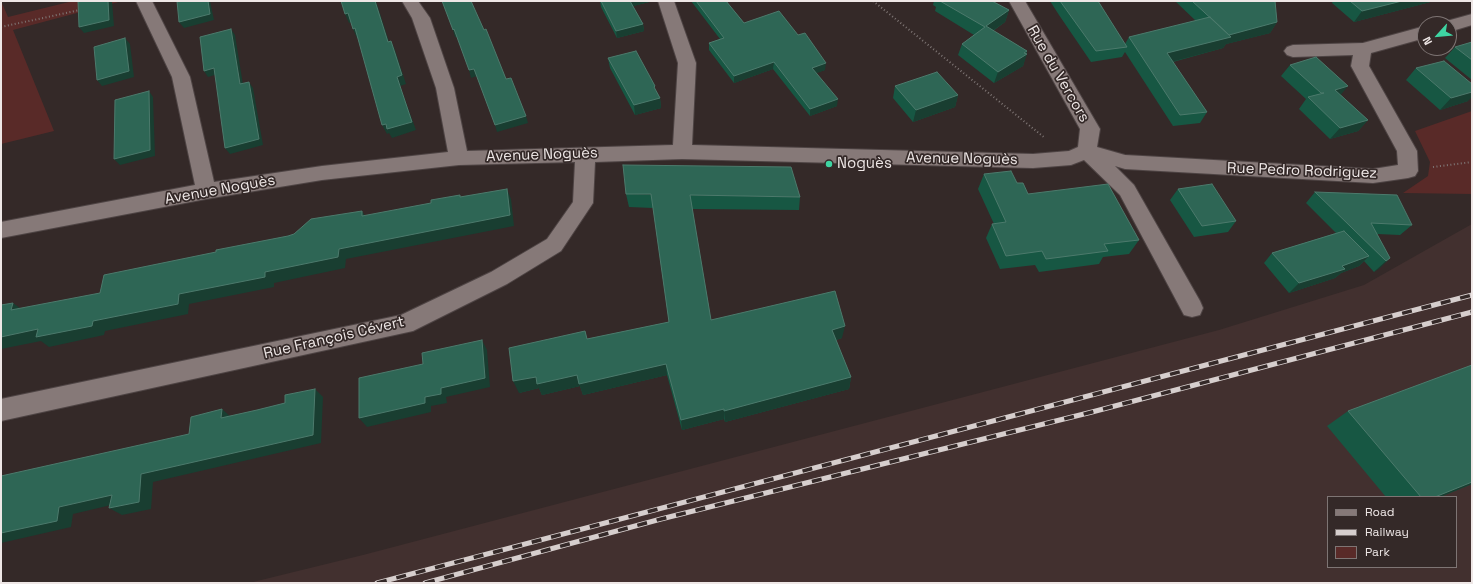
<!DOCTYPE html>
<html>
<head>
<meta charset="utf-8">
<style>
	body { margin:0 }
	#map { position:relative; width:1473px; height:584px; overflow:hidden; background:#342928; font-family:"Space Grotesk",sans-serif }
	canvas { display:block }
	.frame { position:absolute; inset:0; border:2px solid #eee7e6; pointer-events:none }
	.legend { position:absolute; left:1327px; top:496px; width:130px; height:72px; box-sizing:border-box; background:#342928; border:1px solid #7e7574; margin:0; padding:5px 7px; list-style:none; font-size:12px; color:#eee7e6 }
	.legend li { display:flex; align-items:center; gap:8px; height:20px }
	.legend b { width:20px; border:1px solid #7e7574 }
	.north { position:absolute; left:1417px; top:16px; width:40px; height:40px; box-sizing:border-box; background:#342928; border:1px solid #7e7574; border-radius:50%; rotate:243deg; font-size:11px; font-weight:700; line-height:16px; text-align:center; color:#eee7e6 }
	.north::after { content:''; display:block; margin:auto; width:14px; height:18px; background:#3ed4a2; clip-path:polygon(50% 0,100% 100%,50% 72%,0 100%) }
</style>
</head>
<body>
<div id="map">
<canvas width="1473" height="584"></canvas>
<div class="frame"></div>
<ul class="legend">
<li><b style="height:5px;background:#867978"></b>Road</li>
<li><b style="height:5px;background:#d6cecd"></b>Railway</li>
<li><b style="height:11px;background:#592a28"></b>Park</li>
</ul>
<div class="north">N</div>
</div>
<script>
const c = document.querySelector('canvas').getContext('2d');
c.lineJoin = 'round';
function paint(path, color) {
  c.fillStyle = color;
  c.fill(path, 'evenodd');
}
function poly(rows) {
  const path = new Path2D();
  for (const r of rows) {
    path.moveTo(r[0], r[1]);
    for (let i = 2; i < r.length; i += 2) path.lineTo(r[i], r[i + 1]);
  }
  return path;
}
function trace(path, color, width, dash) {
  c.strokeStyle = color;
  c.lineWidth = width;
  c.lineCap = dash ? 'butt' : 'round';
  c.setLineDash(dash || []);
  c.stroke(path);
}
function write(font, color, halo, rows, align = 'center') {
  c.font = font + ' "Space Grotesk",sans-serif';
  c.lineWidth = 3.5;
  c.setLineDash([]);
  c.textBaseline = 'middle';
  c.strokeStyle = halo;
  c.fillStyle = color;
  for (const [text, x, y, turn = 0] of rows) {
    c.save();
    c.translate(x, y);
    c.rotate((+turn || 0) * Math.PI / 180);
    c.textAlign = isNaN(turn) ? turn : align;
    if (halo) c.strokeText(text, 0, 0);
    c.fillText(text, 0, 0);
    c.restore();
  }
}
const built = poly([
	[1472,224,1472,583,249,583,363,555,1219,330,1364,285],
	[1328,497,1456,497,1456,567,1328,567]
]);
const green = poly([
	[1,1,8,17,73,1,122,1,13,30,54,131,1,144],
	[1472,111,1472,194,1403,193,1428,176,1430,162,1415,131]
]);
const path = poly([
	[873,1,1045,138],
	[1,27,80,10],
	[1433,167,1472,162]
]);
const street = poly([
	[136,1,152,1,190,77,214,182,322,166,448,152,436,88,412,18,402,1,418,1,430,18,454,88,467,151,673,145,678,63,658,1,674,1,696,63,692,145,1033,154,1069,151,1078,147,1080,129,1009,1,1025,1,1100,129,1097,147,1125,155,1373,169,1398,165,1397,151,1351,66,1353,55,1293,57,1287,55,1284,51,1287,47,1293,45,1363,43,1425,26,1425,38,1371,53,1369,66,1417,151,1418,171,1415,176,1408,178,1373,183,1125,169,1115,166,1134,185,1200,301,1203,308,1200,315,1192,317,1184,315,1120,195,1084,160,1071,165,1033,168,682,159,595,162,593,203,561,251,507,284,413,331,1,421,1,399,401,315,491,272,547,239,573,202,575,162,459,165,322,180,206,199,1,238,1,222,195,185,172,77,136,1],
	[1472,14,1472,25,1449,32,1449,24,1442,24,1443,22,1472,14]
]);
const rail = poly([
	[377,583,1472,295],
	[425,583,661,519,1092,412,1472,312]
]);
const wall = poly([
	[600,1,653,1,633,6,643,24,644,31,617,38,601,7],
	[691,1,726,1,744,23,825,70,816,73,837,106,810,116,773,69,734,83,709,50,709,43,720,39],
	[934,1,992,1,1009,10,1005,22,993,31,1027,51,1023,66,994,83,958,55,962,44,974,35,935,11,936,7,933,5],
	[1050,1,1098,1,1125,44,1129,37,1196,21,1175,1,1275,1,1277,22,1270,33,1226,44,1223,48,1173,62,1207,112,1200,123,1173,126,1125,52,1122,57,1091,62,1059,15],
	[1333,1,1434,1,1354,22,1332,3],
	[1472,42,1472,80,1445,58,1455,47],
	[608,58,655,86,655,90,660,98,661,108,635,115,610,68],
	[1290,65,1341,95,1368,120,1358,131,1330,139,1299,109,1306,99,1281,76],
	[1416,68,1468,101,1440,110,1406,80],
	[895,86,958,95,955,107,913,122,893,98],
	[984,174,1017,183,1028,194,1139,240,1129,254,1103,257,1099,264,1039,272,1035,265,1000,269,986,238,992,224,994,224,978,189],
	[1178,189,1236,221,1228,232,1194,237,1170,200],
	[1315,192,1412,225,1400,235,1377,234,1390,258,1374,272,1364,261,1359,266,1341,273,1335,278,1289,293,1264,263,1272,253,1336,233,1306,203],
	[626,194,800,197,799,210,692,209,711,320,842,338,836,340,851,377,849,389,725,422,724,419,682,430,667,375,583,395,580,386,542,395,539,388,519,393,585,331,587,339,669,322,653,208,629,207],
	[1472,365,1472,484,1440,497,1386,497,1327,426,1348,411]
]);
const shadedWall = poly([
	[108,1,112,1,114,26,84,33,79,27],
	[208,1,210,1,214,20,184,28,179,22],
	[375,1,376,1,392,51,388,42],
	[629,1,653,1,630,7],
	[1402,1,1434,1,1354,22,1362,11],
	[1009,10,1005,22,982,38,986,26],
	[348,13,352,22,349,23,345,14],
	[1277,22,1270,33,1226,44,1223,48,1160,65,1167,53,1228,35],
	[643,24,644,31,617,38,616,31],
	[355,28,359,37,357,38,353,29],
	[231,29,235,35,244,91,240,84],
	[454,29,457,37,455,37,453,30],
	[125,38,130,44,134,77,102,86,97,80],
	[391,41,395,50,406,84,400,86,416,130,392,138,389,133,387,134,382,125,397,77],
	[1027,51,1025,55,1027,54,1023,66,994,83,998,72],
	[774,62,773,69,734,83,734,76],
	[826,63,825,70,811,75,812,68],
	[214,68,218,74,208,77,204,71],
	[474,69,477,76,471,78,469,70],
	[249,82,253,88,263,145,230,154,225,148],
	[1348,86,1339,97,1335,90],
	[149,91,153,97,155,156,120,165,114,159],
	[1472,92,1472,97,1468,101,1440,110,1451,98],
	[958,95,955,107,913,122,916,110],
	[660,98,661,108,635,115,634,105],
	[838,99,837,106,810,116,810,109],
	[526,116,528,123,497,132,495,125],
	[1368,120,1358,131,1330,139,1340,128],
	[507,189,511,199,514,226,346,259,345,268,274,283,274,287,189,304,188,314,105,331,104,335,49,347,41,341,1,349,1,337,38,329,265,272,339,249],
	[362,211,369,222,362,216],
	[1369,256,1359,266,1341,273,1335,278,1289,293,1299,283],
	[1390,258,1379,269,1374,272,1386,261],
	[13,303,27,313,11,310],
	[845,326,842,338,829,342,832,330],
	[482,340,487,350,490,387,446,397,447,403,431,406,431,412,367,427,359,418,425,397,441,388],
	[666,364,667,375,583,395,580,386,542,395,539,388,519,393,513,381,536,377,577,375],
	[851,377,849,389,725,422,724,411],
	[315,389,323,397,321,443,153,482,151,509,122,515,109,508,141,474],
	[222,409,232,418,221,418],
	[724,409,724,419,682,430,681,420],
	[1472,482,1472,484,1440,497,1435,497],
	[112,495,124,502,73,514,71,527,1,543,1,533,59,507]
]);
const building = poly([
	[78,1,108,1,109,20,79,27,78,1],
	[177,1,208,1,210,14,179,22,177,1],
	[341,1,375,1,388,42,391,41,402,75,397,77,412,122,387,129,386,124,382,125,355,28,353,29,348,13,345,14,341,1],
	[442,1,471,1,484,30,486,29,506,79,511,78,526,116,495,125,474,69,469,70,454,29,453,30,442,1],
	[601,1,630,1,643,24,616,31,601,1],
	[696,1,726,1,744,23,779,11,798,35,805,33,826,63,812,68,838,99,810,109,774,62,734,76,709,43,724,38,696,1],
	[940,1,992,1,1009,10,986,26,1027,51,1024,53,1027,54,998,72,962,44,985,27,940,1],
	[1060,1,1098,1,1127,47,1096,51,1060,1],
	[1192,1,1275,1,1277,22,1229,35,1192,1],
	[1350,1,1402,1,1362,11,1350,1],
	[1210,17,1231,37,1167,53,1207,112,1180,115,1129,37,1210,17],
	[231,29,240,84,249,82,259,139,225,148,214,68,204,71,200,37,231,29],
	[125,38,129,71,97,80,94,47,125,38],
	[1472,42,1472,60,1455,47,1472,42],
	[636,51,655,86,654,87,660,98,634,105,608,58,636,51],
	[1316,57,1348,86,1335,90,1368,120,1340,128,1308,97,1324,93,1321,93,1290,65,1316,57],
	[1444,61,1472,84,1472,92,1451,98,1416,68,1444,61],
	[937,72,958,95,916,110,895,86,937,72],
	[149,91,150,150,114,159,115,100,149,91],
	[623,165,791,167,800,197,690,195,711,320,835,291,845,326,832,330,851,377,724,411,724,409,681,420,666,364,579,384,577,375,537,384,536,377,513,381,509,348,585,331,587,339,669,322,651,194,626,194,623,165],
	[1011,171,1017,183,1023,183,1028,194,1108,184,1139,240,1104,244,1108,251,1046,259,1042,251,1006,256,992,224,1006,222,984,174,1011,171],
	[1212,184,1236,221,1202,226,1178,189,1212,184],
	[507,189,510,215,339,249,338,257,265,272,265,277,179,294,178,304,93,321,92,326,36,337,38,329,1,337,1,305,13,303,11,310,100,293,104,275,216,252,216,250,288,236,294,234,311,219,362,211,362,216,431,203,431,200,460,195,460,197,507,189],
	[1315,192,1397,195,1412,225,1371,223,1390,258,1386,261,1315,192],
	[1344,231,1369,256,1342,266,1345,269,1299,283,1272,253,1344,231],
	[482,340,485,378,441,388,441,394,425,397,425,403,359,418,359,378,423,364,422,353,482,340],
	[1472,365,1472,482,1435,497,1421,497,1348,411,1472,365],
	[315,389,313,435,141,474,139,502,109,508,112,495,59,507,57,521,1,533,1,476,189,434,191,417,222,409,221,418,257,410,285,403,285,395,315,389]
]);
const markers = [
	[829,164,4,"#3ed4a2"]
];
const streetNames = [
	["Rue du Vercors",1058,74,60],
	["Avenue Noguès",542,155,-2],
	["Avenue Noguès",962,159,1],
	["Rue Pedro Rodriguez",1302,171,2],
	["Avenue Noguès",220,190,-10],
	["Rue François Cévert",334,338,-13]
];
const poiNames = [
	["Noguès",837,164]
];
paint(built, '#42302f');
paint(green, '#592a28');
trace(street, '#4e4444', 2);
trace(path, '#7f7675', 2, [1, 2.5]);
paint(street, '#867978');
trace(rail, '#d6cecd', 5);
trace(rail, '#342928', 3.5, [10]);
paint(wall, '#175743');
paint(shadedWall, '#193e31');
paint(building, '#2e6655');
trace(building, '#4c7a6c', 1);
for (const [x, y, r, color] of markers) {
  const dot = new Path2D();
  dot.arc(x, y, r, 0, 2 * Math.PI);
  c.fillStyle = color;
  c.fill(dot);
  trace(dot, '#342928', 1.5);
}
write('15px', '#eee7e6', '#342928', streetNames);
write('15px', '#eee7e6', '#342928', poiNames, 'left');
</script>
</body>
</html>
